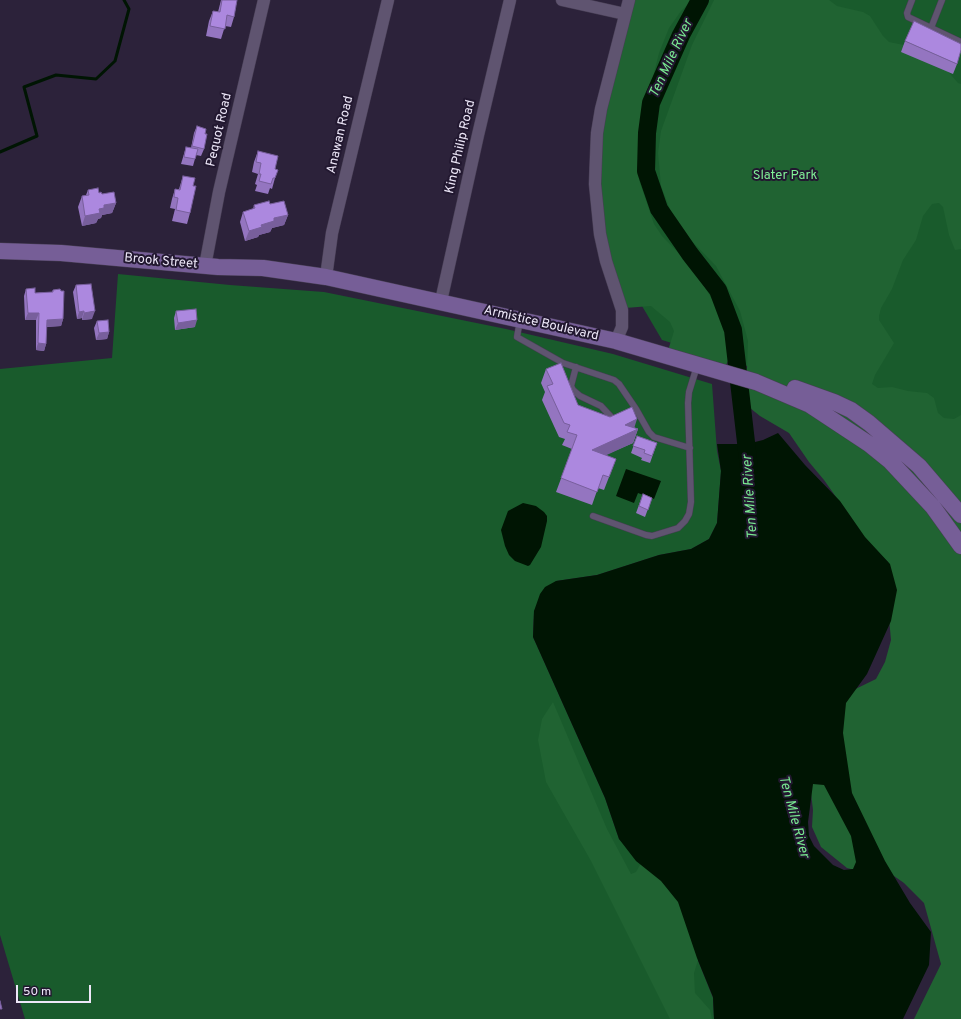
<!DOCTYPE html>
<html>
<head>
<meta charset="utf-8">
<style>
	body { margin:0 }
	#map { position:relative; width:961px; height:1019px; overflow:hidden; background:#2c223a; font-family:Overpass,sans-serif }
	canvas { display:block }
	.scale { position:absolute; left:16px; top:985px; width:75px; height:18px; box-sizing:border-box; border:2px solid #ede7f8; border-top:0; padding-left:5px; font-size:12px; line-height:14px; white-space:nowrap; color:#ede7f8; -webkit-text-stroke:3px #221830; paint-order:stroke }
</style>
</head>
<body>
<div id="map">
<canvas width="961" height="1019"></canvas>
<div class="scale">50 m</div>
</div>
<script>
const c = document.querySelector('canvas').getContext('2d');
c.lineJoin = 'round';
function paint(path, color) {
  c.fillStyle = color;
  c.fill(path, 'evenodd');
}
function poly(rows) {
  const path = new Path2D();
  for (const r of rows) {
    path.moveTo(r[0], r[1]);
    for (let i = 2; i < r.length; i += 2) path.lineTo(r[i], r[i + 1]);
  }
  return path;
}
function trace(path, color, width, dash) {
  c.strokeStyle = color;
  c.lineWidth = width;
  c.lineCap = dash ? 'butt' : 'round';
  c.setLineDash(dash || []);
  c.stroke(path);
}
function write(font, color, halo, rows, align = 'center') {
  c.font = font + ' Overpass,sans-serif';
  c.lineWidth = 4;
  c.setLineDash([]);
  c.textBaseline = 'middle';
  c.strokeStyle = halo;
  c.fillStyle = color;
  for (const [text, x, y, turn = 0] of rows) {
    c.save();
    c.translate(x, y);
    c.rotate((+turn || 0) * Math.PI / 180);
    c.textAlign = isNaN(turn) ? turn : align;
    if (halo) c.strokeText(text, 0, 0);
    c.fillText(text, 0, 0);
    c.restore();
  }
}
const green = poly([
	[643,0,961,0,961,509,835,393,662,340,625,277],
	[118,274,230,285,324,292,506,329,613,354,712,384,717,451,721,471,717,523,709,539,691,549,659,555,597,575,556,581,534,611,533,637,605,798,619,839,661,881,697,958,713,998,714,1019,25,1019,0,935,0,369,112,358]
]);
const forest = poly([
	[627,0,692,0,681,11,669,28,659,53,645,109,638,155,639,180,654,224,662,236,693,268,718,309,729,342,729,359,723,371,667,354,674,331,670,322,651,306,625,308,608,268,595,159],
	[714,0,829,0,837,6,863,12,870,16,883,36,889,42,909,46,944,67,958,83,961,84,961,249,955,250,949,235,943,207,939,203,932,204,923,216,916,240,903,260,892,289,881,308,879,316,879,320,894,343,875,375,872,384,878,388,892,387,908,391,927,393,934,398,938,413,944,418,954,419,961,415,961,1019,914,1019,941,964,924,903,904,883,894,876,870,874,847,868,821,847,812,827,813,810,810,785,837,698,876,679,885,662,891,640,889,618,895,594,888,562,859,536,841,504,824,480,809,462,789,433,760,416,745,404,740,389,742,378,747,368,748,341,740,311,716,266,684,233,671,212,661,186,658,153,661,131,692,45],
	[553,702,607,829,631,874,636,872,651,845,671,838,700,954,694,973,695,993,710,1010,712,1019,670,1019,591,861,546,782,538,740,542,719]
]);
const water = poly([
	[778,433,805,465,840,501,865,537,890,564,897,590,891,621,867,674,846,703,843,733,852,793,885,861,910,903,931,932,929,965,903,1019,714,1019,713,997,697,958,678,902,661,881,636,861,619,839,605,798,533,637,534,611,540,594,545,587,556,581,597,575,659,555,691,549,709,539,717,523,721,471,717,444,747,444,763,440],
	[813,784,824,785,851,836,856,862,853,869,844,870,833,865,814,846,809,836,808,822],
	[626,469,661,481,654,499,638,493,634,503,616,496],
	[523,503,536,506,544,512,547,516,547,521,541,547,530,565,528,566,515,561,509,555,505,546,501,530,508,511]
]);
const stream = poly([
	[0,152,37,136,24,87,56,75,96,79,115,61,129,9,124,0]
]);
const river = poly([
	[700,0,681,35,651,103,647,133,646,171,659,209,690,254,718,290,733,330,749,468]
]);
const service = poly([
	[912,0,907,13,908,17,961,42],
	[931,28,942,0],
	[520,320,517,337,563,363,614,380,619,384,636,409,649,432,654,437,690,448],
	[576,367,571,386,573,390,580,396,601,406,614,420,617,418],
	[593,516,646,535,652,536,678,528,685,521,689,514,691,502,688,403,689,392,697,366]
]);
const minor = poly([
	[562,0,625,14],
	[205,266,219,192,264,0],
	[326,277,332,233,388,0],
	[441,301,478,135,510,0],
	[616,341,622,327,622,310,606,261,600,234,595,184,596,157,597,133,601,109,629,0]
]);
const secondary = poly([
	[0,251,61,253,218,267,263,268,326,277,616,341,756,382,810,405,869,444,890,461,933,507,961,546],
	[795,388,834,402,851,410,869,423,919,466,961,515]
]);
const wall = poly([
	[221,0,237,0,234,17,231,27,225,26,221,39,206,36,209,21,213,11,218,12],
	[905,41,957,64,953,74,901,52],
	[197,126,205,134,204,149,201,156,196,155,193,166,181,164,186,147,191,148,194,133],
	[258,151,275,169,275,178,272,189,270,188,268,194,255,191,257,185,255,184,258,174,252,172,254,162],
	[183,176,193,186,190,213,187,224,172,221,175,209,170,208,172,199,175,189,179,189],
	[88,190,99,193,116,203,112,213,102,215,101,218,98,219,96,223,82,226,78,207,82,196,86,195],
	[270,204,288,215,284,225,272,228,270,232,259,235,258,237,245,241,240,222,243,212,253,209,254,205],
	[76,285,92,319,82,320,82,318,77,319,73,292],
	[26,289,35,293,52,292,53,290,63,319,61,326,46,327,46,344,44,351,36,350,36,320,25,320,24,296],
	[176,311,195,327,175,330,174,318],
	[97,321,109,332,107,339,96,340,94,328],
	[546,369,578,405,638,429,633,443,605,455,616,459,604,490,598,488,592,505,556,492,572,449,562,445,565,439,559,437,542,400,545,392,541,383],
	[637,436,657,443,650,463,641,460,642,458,631,453],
	[643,494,652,498,645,517,636,513]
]);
const shadedWall = poly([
	[116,203,112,213,102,215,101,218,98,219,96,223,82,226,85,216,99,209,104,205],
	[288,215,284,225,272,228,270,232,259,235,258,237,245,241,249,231,274,218],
	[84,311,82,318,77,319,79,312],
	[95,311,92,319,82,320,84,313],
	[28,313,39,313,36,320,25,320],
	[63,319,61,326,44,327,47,320],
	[197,320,195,327,175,330,178,323],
	[109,332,107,339,96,340,99,333],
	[38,343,46,344,44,351,36,350],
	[637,419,633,432,638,429,633,443,587,464,592,450,625,425]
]);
const building = poly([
	[222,0,237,0,234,17,227,15,225,29,210,26,213,11,220,12,222,0],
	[914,21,961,44,961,50,957,64,905,41,914,21],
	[197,126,206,129,205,134,207,134,204,149,192,146,197,126],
	[186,147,198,149,195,159,184,157,186,147],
	[258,151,278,156,275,169,278,170,275,178,273,178,271,184,259,181,261,174,259,174,261,163,256,162,258,151],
	[183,176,195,178,193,186,196,186,190,213,176,210,178,198,174,197,175,189,180,190,183,176],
	[98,188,99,193,101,192,102,194,114,192,116,203,104,205,104,208,99,209,100,213,85,216,82,196,89,195,88,190,98,188],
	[269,201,270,204,284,201,288,215,274,218,274,221,261,225,262,227,249,231,243,212,255,208,254,205,269,201],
	[91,284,95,311,84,313,84,311,79,312,76,285,91,284],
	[35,288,35,293,53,292,53,290,60,289,61,291,64,291,63,319,47,320,46,344,38,343,39,313,28,313,26,289,35,288],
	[196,309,197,320,178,323,176,311,196,309],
	[108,320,109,332,99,333,97,321,108,320],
	[561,363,578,405,610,417,632,407,637,419,625,425,638,429,592,450,616,459,609,477,603,475,597,492,561,478,577,435,567,432,570,425,564,423,547,386,553,384,546,369,561,363],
	[637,436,657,443,652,456,644,453,645,450,633,446,637,436],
	[643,494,652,498,648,510,639,506,643,494],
	[0,1001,2,1009,0,1009,0,1001]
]);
const streetNames = [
	["Pequot Road",220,130,-77],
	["Anawan Road",341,135,-77],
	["King Philip Road",461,147,-77],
	["Brook Street",161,262,5],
	["Armistice Boulevard",541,324,13]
];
const parkNames = [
	["Slater Park",785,176]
];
const waterNames = [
	["Ten Mile River",672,59,-65],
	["Ten Mile River",751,497,-94],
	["Ten Mile River",793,817,75]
];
paint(green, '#195b2c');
paint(forest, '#206332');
paint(water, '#001503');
trace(stream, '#001503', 3);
trace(river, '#001503', 18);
trace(service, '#483f55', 7);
trace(minor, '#483f55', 13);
trace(secondary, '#483f55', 17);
trace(service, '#5f5470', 6);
trace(minor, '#5f5470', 12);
trace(secondary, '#765e97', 16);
paint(wall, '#9475c0');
paint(shadedWall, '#785f9c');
paint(building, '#ac88df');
trace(building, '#785f9c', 1);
write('13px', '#ede7f8', '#221830', streetNames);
write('13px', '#80ef97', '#221830', parkNames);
write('italic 14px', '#78e790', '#221830', waterNames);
</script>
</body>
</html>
